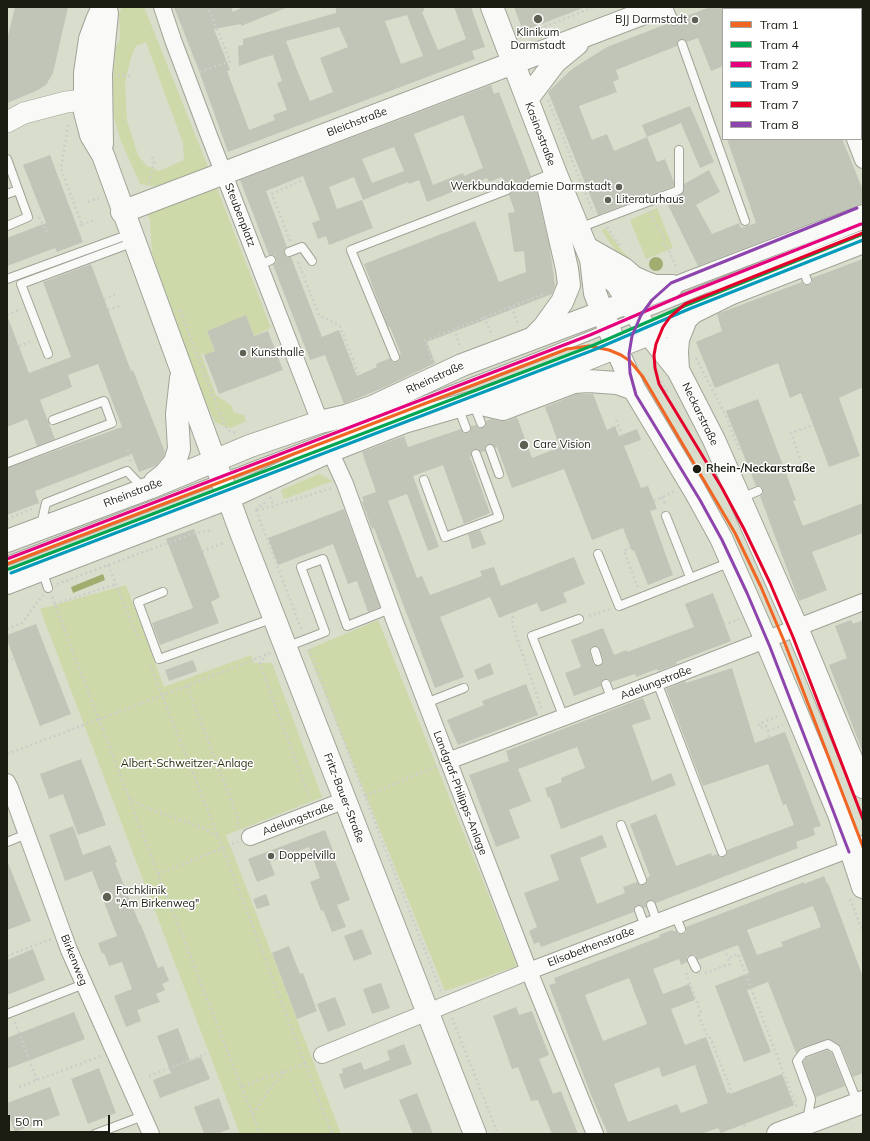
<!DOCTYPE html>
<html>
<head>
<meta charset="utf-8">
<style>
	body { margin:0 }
	#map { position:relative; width:870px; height:1141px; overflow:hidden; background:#d8ddcc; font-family:Mulish,sans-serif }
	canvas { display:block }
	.frame { position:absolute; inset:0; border:8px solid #1b1d12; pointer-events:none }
	.legend { position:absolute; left:722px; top:8px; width:140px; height:132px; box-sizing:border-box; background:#fff; border:1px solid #a4a5a0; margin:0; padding:5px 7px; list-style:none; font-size:12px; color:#1b1d12 }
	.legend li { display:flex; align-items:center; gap:8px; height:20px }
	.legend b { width:20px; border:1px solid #a4a5a0 }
	.scale { position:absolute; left:8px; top:1115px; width:102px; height:18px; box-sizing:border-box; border:2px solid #1b1d12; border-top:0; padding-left:5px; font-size:12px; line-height:14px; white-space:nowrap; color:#1b1d12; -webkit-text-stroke:3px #fff; paint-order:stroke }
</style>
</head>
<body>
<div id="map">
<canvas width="870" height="1141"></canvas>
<div class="frame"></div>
<ul class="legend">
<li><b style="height:5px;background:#f26522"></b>Tram 1</li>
<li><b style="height:5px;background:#00a651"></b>Tram 4</li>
<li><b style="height:5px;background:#e5007d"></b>Tram 2</li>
<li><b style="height:5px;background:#039bbb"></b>Tram 9</li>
<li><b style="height:5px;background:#e4002b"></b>Tram 7</li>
<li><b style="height:5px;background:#8e44ad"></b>Tram 8</li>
</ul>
<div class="scale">50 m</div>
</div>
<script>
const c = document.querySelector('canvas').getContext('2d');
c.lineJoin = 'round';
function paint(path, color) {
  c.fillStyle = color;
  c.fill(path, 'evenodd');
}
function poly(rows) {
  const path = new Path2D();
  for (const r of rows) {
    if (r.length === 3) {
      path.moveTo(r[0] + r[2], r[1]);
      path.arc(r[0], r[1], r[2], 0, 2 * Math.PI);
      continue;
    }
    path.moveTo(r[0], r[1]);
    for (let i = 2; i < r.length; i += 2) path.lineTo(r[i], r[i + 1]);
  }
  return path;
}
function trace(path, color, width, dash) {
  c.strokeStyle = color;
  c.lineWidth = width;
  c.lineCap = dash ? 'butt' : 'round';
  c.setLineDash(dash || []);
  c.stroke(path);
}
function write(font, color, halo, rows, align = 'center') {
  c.font = font + ' Mulish,sans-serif';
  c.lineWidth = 3;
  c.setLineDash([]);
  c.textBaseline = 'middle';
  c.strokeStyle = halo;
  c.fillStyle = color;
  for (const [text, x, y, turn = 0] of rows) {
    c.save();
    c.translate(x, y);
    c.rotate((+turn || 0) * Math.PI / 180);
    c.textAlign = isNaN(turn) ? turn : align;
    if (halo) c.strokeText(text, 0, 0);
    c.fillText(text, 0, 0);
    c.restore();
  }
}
const green = poly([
	[122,7,144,7,208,167,187,178,160,187,140,184,120,139,114,117,113,88,114,67,116,47,120,39,119,13],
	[146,42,183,143,184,160,159,171,147,166,138,155,127,121,125,84,127,74,131,57,136,46],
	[217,188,271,328,254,336,246,316,207,331,215,351,204,355,203,353,201,354,216,395,232,406,233,412,244,415,246,421,231,428,226,427,215,422,200,390,152,253,150,221,147,214],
	[657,208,673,248,646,259,630,220],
	[606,229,622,251,629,257,627,263,618,254,601,230],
	[319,474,333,481,284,499,281,490],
	[126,585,164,687,251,655,254,663,272,663,322,797,226,835,341,1134,240,1134,40,609],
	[378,620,517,966,445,991,307,650]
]);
const water = poly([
	[656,264,7],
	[103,574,105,580,73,593,71,587]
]);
const building = poly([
	[15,7,68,7,53,73,46,85,36,91,7,103,7,40],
	[174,7,231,7,233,12,243,7,288,7,241,26,241,24,214,29,230,70,227,71,249,130,275,120,273,115,287,110,277,83,282,81,273,55,262,58,239,66,238,46,243,45,243,39,336,13,336,7,424,7,424,11,422,12,438,50,466,39,454,7,471,7,485,47,472,51,475,59,228,152,198,68],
	[407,15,423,56,401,64,385,21],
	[339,27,348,47,320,58,333,92,310,101,297,70,286,41],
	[514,7,583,7,583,8,523,31],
	[710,7,723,7,723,66,711,71,698,38,687,42,685,40,681,39,678,41,677,46,616,70,619,79,613,82,617,92,579,106,592,140,607,134,614,151,647,137,657,162,665,159,674,182,674,186,598,215,548,92,572,69,607,47,669,23,671,26,676,26,679,24,679,19],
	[491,85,494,94,499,92,531,176,528,181,530,189,534,192,537,192,550,249,555,286,552,294,427,342,435,363,385,387,344,404,325,355,310,360,273,265,276,263,276,258,274,255,269,255,240,180],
	[463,115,483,168,464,176,463,173,433,185,414,134],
	[394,147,404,171,372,183,362,159],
	[303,176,320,220,312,223,318,239,326,236,329,245,373,228,362,200,337,209,329,187,354,177,363,200,408,182,409,184,419,180,427,202,487,178,489,182,502,177,505,185,510,186,512,188,511,193,509,195,515,212,508,213,514,252,524,251,526,272,499,282,475,221,364,264,388,327,390,327,401,354,400,354,400,360,397,362,392,362,390,358,376,364,377,367,357,376,339,330,322,337,291,257,288,257,284,254,284,251,287,247,266,191],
	[690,106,714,162,700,168,681,123,647,137,642,125],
	[727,139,842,139,863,190,863,203,698,266,666,201,683,193,684,184,709,170,720,192,696,205,712,234,739,223,741,228,756,223],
	[50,155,83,242,57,252,55,248,7,266,7,238,46,223,23,165],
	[863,259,863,387,839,398,860,456,829,467,801,393,790,398,778,363,715,388,696,342,722,331,717,314,802,282,804,285,809,285,812,283,812,278],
	[91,264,131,371,133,370,165,452,164,456,155,466,139,472,132,454,35,491,39,503,7,515,7,468,122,427,98,364,68,375,72,387,40,400,55,439,37,446,27,419,7,427,7,318,8,318,29,373,71,357,43,282],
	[246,315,254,336,268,331,283,370,219,394,204,355,215,351,207,331],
	[577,394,593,394,607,430,615,426,619,436,637,429,641,440,624,446,641,488,648,486,657,509,650,511,673,575,648,585,634,550,632,551,623,528,592,540,564,469,512,488,497,447,495,448,493,445,489,444,486,446,485,451,481,452,477,449,474,449,472,451,471,456,470,457,490,513,464,524,443,465,413,476,439,547,428,551,407,494,388,501,417,578,422,576,430,595,482,576,480,571,494,567,501,586,574,557,585,584,563,593,567,602,541,612,537,603,499,618,490,597,440,617,464,677,435,688,374,528,372,529,362,502,364,501,362,497,376,492,362,452,404,436,408,447,461,429,463,432,468,433,470,431,471,426,476,425,478,427,483,428,485,426,486,421,491,419,500,421,507,421,517,417,532,458,560,447,545,407],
	[758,399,796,500,793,501,803,526,863,503,863,533,812,552,827,590,799,601,760,496,763,494,763,489,761,486,756,486,726,411],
	[344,509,380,607,368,612,357,581,348,584,333,544,278,565,268,538],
	[194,529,220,597,211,602,219,623,160,645,152,623,193,608,166,539],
	[480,530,486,544,472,549,468,534],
	[713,593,731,641,676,662,677,664,658,671,657,669,636,677,635,674,611,682,609,680,604,679,601,683,601,686,574,696,565,673,581,667,571,640,603,628,614,655,627,650,627,652,694,627,685,604],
	[594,646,599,647,603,659,602,664,599,666,594,665,590,653,591,648],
	[851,620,853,624,863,620,862,750,829,665,847,658,835,626],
	[36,624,71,714,40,726,7,640,7,635],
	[193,660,197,671,169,681,165,670],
	[490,663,494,674,478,680,474,670],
	[732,668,755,743,785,732,821,826,813,828,815,835,796,842,798,848,656,903,652,900,649,900,646,904,646,907,644,908,640,905,637,905,634,909,634,912,541,947,539,942,534,944,529,931,537,927,524,893,559,880,550,855,602,835,607,847,580,858,597,904,625,893,623,887,637,882,641,885,644,885,647,881,647,878,650,876,630,824,656,814,676,866,711,853,712,856,717,854,719,856,724,857,726,855,727,850,794,825,786,804,783,805,768,764,703,786,666,689,685,681,686,683],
	[526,684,538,715,458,745,447,720,484,705,482,701],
	[643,698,651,719,632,725,652,781,671,773,676,785,561,829,550,797,548,798,545,788,562,782,561,778,585,768,577,747,518,769,531,801,509,810,520,838,496,847,469,775,509,761,506,751],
	[81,759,106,825,78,835,63,794,49,799,40,774],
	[73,826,83,855,110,845,117,862,115,863,140,925,141,925,158,968,163,966,169,981,162,984,165,990,156,994,160,1002,137,1010,141,1021,126,1027,114,996,132,989,122,962,109,966,104,953,102,954,98,943,117,936,92,871,65,881,49,835],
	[325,830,334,853,332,853,350,900,337,905,346,927,332,932,323,910,321,911,310,882,320,878,309,847,270,862,275,875,257,882,248,859],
	[7,860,31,921,7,930],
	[824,876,827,884,828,883,863,977,863,1073,853,1077,841,1047,829,1039,801,1048,796,1053,768,982,747,990,771,1052,744,1062,715,986,749,973,738,945,698,960,695,955,690,955,687,957,687,962,681,965,679,959,653,969,663,994,689,984,695,1000,671,1009,685,1045,706,1037,727,1093,730,1092,730,1094,782,1074,794,1105,721,1133,718,1128,701,1134,608,1134,591,1095,549,985,556,983,554,978,660,937,659,935,672,930,673,931,676,931,678,934,683,934,686,932,686,927,804,882,804,884],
	[813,906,821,927,781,942,783,946,757,955,747,930],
	[629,978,647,1024,603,1041,585,995],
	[695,1065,708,1103,681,1113,677,1104,628,1122,614,1084,659,1067,662,1077],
	[266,894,270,905,257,909,253,899],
	[362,929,372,954,354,961,344,936],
	[289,946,300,974,303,973,317,1011,297,1019,272,953],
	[33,949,45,980,7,995,7,960],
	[381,983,390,1008,372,1014,363,989],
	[335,997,346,1025,328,1032,317,1004],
	[516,1007,519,1015,532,1011,549,1055,539,1059,553,1094,561,1091,578,1134,552,1134,538,1100,531,1101,518,1067,512,1069,493,1016],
	[74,1012,85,1039,7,1069,7,1038],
	[178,1028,190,1061,201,1057,210,1079,160,1098,153,1080,171,1073,157,1036],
	[404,1044,412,1064,344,1089,339,1074,343,1073,342,1069,361,1062,364,1070,390,1060,387,1051],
	[827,1050,832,1053,845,1086,816,1097,803,1062,806,1058],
	[99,1068,116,1113,88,1124,71,1079],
	[50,1087,60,1115,15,1132,7,1110,7,1103],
	[417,1093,433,1134,413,1134,399,1100],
	[219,1098,230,1129,216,1134,204,1134,194,1107]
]);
const path = poly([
	[526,34,594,7],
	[200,72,230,61,208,7],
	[118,75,131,76],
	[548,100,593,212],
	[68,125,61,169,82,225,78,226],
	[149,183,154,163,151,154],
	[88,202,99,198],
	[650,211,655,223,661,231,664,238,664,244,670,252,677,269],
	[39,217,48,235],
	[82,225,94,220],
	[607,227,620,246],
	[290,241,272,194,301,181],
	[298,262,319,315,340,326,359,375],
	[104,299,115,294],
	[511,307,519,325],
	[108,310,119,306],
	[180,310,224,424,228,430,236,433],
	[7,315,21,309],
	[484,317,492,336],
	[454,329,461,348],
	[19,346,32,341],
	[696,358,725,414,740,451],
	[432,360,425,341,546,293],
	[661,381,667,392],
	[616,420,622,435,619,436],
	[127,450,131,462],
	[785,471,802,464,791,433,813,425],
	[270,497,274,506],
	[662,497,666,506],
	[654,501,675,491],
	[256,510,302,631],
	[256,510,268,500],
	[257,510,274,506,332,488],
	[7,519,34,508],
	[631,547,624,551,638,588],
	[202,551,224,543],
	[108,565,139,640],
	[57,584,195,533,213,530],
	[52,597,158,874,260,1134],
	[55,604,116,584],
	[513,616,512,624,542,710],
	[589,616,611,609],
	[724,625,739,619],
	[7,629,22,623,43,595],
	[309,649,382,841,441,991],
	[266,654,260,664,310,799],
	[7,662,14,659],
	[150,665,218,836,332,1134],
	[187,686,238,818,238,828],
	[768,731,783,725],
	[769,737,766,726,760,728,759,724,780,715],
	[7,754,187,686,270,653],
	[365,796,437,766],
	[129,797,139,804,152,810,204,828,217,836],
	[158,874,238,842],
	[850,899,863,932],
	[724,949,728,958],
	[7,956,51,939],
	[686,973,701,1013,699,1016,706,1033,711,1039,732,1093],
	[705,973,730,964,728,958,738,954,797,1108],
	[452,1018,498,1134],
	[15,1022,37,1081],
	[149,1076,206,1054],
	[243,1086,306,1063],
	[19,1087,101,1056],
	[253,1114,269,1090,285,1071],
	[744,1125,745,1128]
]);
const service = poly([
	[668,7,674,21],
	[682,44,745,221],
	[7,159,28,217,7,226],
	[533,181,551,174],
	[535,187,543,177],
	[7,194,18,190],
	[579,228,679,190,679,150],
	[289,252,302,247,312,261],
	[260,265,271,260],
	[801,266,807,280],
	[7,279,130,234],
	[48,354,21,284,134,242],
	[395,357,351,250,507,190],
	[474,405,481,423],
	[458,407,466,428],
	[490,449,499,474],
	[7,463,112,423,104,401,53,420],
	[424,480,445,537,499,517,476,454],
	[741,498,758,491],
	[666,516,690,577],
	[41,525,46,503,127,471,144,489],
	[598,554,619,606,731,562],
	[7,561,537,357,863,225],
	[42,570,48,588],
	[163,592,138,602,159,659,274,618],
	[286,647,325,632,301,567,323,559,347,626,390,609],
	[595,651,598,661],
	[657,682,722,852],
	[606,684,612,700],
	[426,703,464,688],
	[564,718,532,636,579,619],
	[621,825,642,880],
	[7,842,27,834],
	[651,905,657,922],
	[639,910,645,927],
	[675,915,681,929],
	[692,960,696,968],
	[7,1014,84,984],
	[807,1121,811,1099,797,1061,803,1053,828,1044,836,1049,858,1104],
	[95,1134,143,1116]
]);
const minor = poly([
	[162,7,173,40,208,133,320,422],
	[804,7,804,9],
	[855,139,863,160],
	[672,286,863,213],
	[330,451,345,484,395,622,529,971,595,1134],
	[448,761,657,682,863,602],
	[7,782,10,788,69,950,151,1134],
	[250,837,345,800],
	[322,1055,529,971,863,844]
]);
const tertiary = poly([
	[7,122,24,113,66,102,84,100,93,102,101,106]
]);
const secondary = poly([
	[649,334,678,370,714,440,797,628,863,787],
	[678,370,677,352,678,339,686,319,693,312]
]);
const primary = poly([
	[103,7,97,20,90,39,85,73,85,112,91,135,103,155,240,530,475,1134],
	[492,7,555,172,591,259,595,293,619,354,634,389,695,491,721,538,766,640,839,814,863,887],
	[527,99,555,62,577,44],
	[102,144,101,74,107,13],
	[122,212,660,7],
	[587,248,624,269,633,277,644,282,655,286,671,286],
	[593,261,617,284,649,334],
	[534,337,544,327,562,302,569,285,567,269,549,190,553,178],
	[473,402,503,409,574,382,588,381,617,383,634,389],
	[155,482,164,475,175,462,179,449,177,414,181,378],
	[7,541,149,488,250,446,320,422,346,416,372,407,462,365,672,286],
	[7,583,228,498,330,451,404,422,473,402,570,366,649,334,732,293,863,242],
	[778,1134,863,1102]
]);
const tram1 = poly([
	[7,564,567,349,589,346,609,350,621,355,630,361,643,377,735,533,761,587,784,641,863,847]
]);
const tram2 = poly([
	[9,569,594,345,687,305,863,234]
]);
const tram3 = poly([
	[7,559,590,335,683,295,861,224]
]);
const tram4 = poly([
	[11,573,596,349,689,309,863,240]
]);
const tram5 = poly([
	[863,233,685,304,670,317,663,327,656,344,654,355,655,368,659,384,722,488,744,529,770,583,793,637,863,819]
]);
const tram6 = poly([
	[849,852,770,647,747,593,722,540,700,500,636,395,630,373,629,354,632,336,641,315,652,300,671,283,857,208]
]);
const markers = [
	[538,19,5,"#5d6053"],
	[695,20,4,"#5d6053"],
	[619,187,4,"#5d6053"],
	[608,200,4,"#5d6053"],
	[243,353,4,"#5d6053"],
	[524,445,5,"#5d6053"],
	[697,469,5,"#1b1d12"],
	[271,856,4,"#5d6053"],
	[107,897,5,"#5d6053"]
];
const poiNames = [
	["BJJ Darmstadt",687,20,"right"],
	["Klinikum",538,33,"center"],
	["Darmstadt",538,46,"center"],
	["Werkbundakademie Darmstadt",611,187,"right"],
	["Literaturhaus",616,200],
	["Kunsthalle",251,353],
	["Care Vision",533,445],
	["Doppelvilla",279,856],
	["Fachklinik",116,891],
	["\"Am Birkenweg\"",116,904]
];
const streetNames = [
	["Bleichstraße",357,122,-21],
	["Kasinostraße",540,134,69],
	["Steubenplatz",240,215,69],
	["Rheinstraße",435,378,-25],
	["Neckarstraße",700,414,64],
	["Rheinstraße",133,493,-21],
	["Adelungstraße",656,683,-21],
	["Landgraf-Philipps-Anlage",460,793,69],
	["Fritz-Bauer-Straße",344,798,69],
	["Adelungstraße",298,819,-21],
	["Elisabethenstraße",591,947,-21],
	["Birkenweg",74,960,68]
];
const stopNames = [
	["Rhein-/Neckarstraße",706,469]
];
const parkNames = [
	["Albert-Schweitzer-Anlage",187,764]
];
paint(green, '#ced9a9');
paint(water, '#a0ad6e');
paint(building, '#c1c5b8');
trace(service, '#a0a497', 10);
trace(minor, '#a0a497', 18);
trace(tertiary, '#a0a497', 22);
trace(secondary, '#a0a497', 24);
trace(primary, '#a0a497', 24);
trace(path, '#cccdc9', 2.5, [2, 3]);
trace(service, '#f9faf7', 8);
trace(minor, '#f9faf7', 16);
trace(tertiary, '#f9faf7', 21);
trace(secondary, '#f9faf7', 22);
trace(primary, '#f9faf7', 22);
trace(tram1, '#f26522', 3);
trace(tram2, '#00a651', 3);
trace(tram3, '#e5007d', 3);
trace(tram4, '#039bbb', 3);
trace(tram5, '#e4002b', 3);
trace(tram6, '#8e44ad', 3);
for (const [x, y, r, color] of markers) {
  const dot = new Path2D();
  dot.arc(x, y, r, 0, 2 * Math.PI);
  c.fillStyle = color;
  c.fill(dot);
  trace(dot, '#fff', 1.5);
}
write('11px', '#1b1d12', '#fff', poiNames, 'left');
write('11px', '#1b1d12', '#fff', streetNames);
write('bold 11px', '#1b1d12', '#fff', stopNames, 'left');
write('11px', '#282f0b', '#fff', parkNames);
</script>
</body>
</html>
